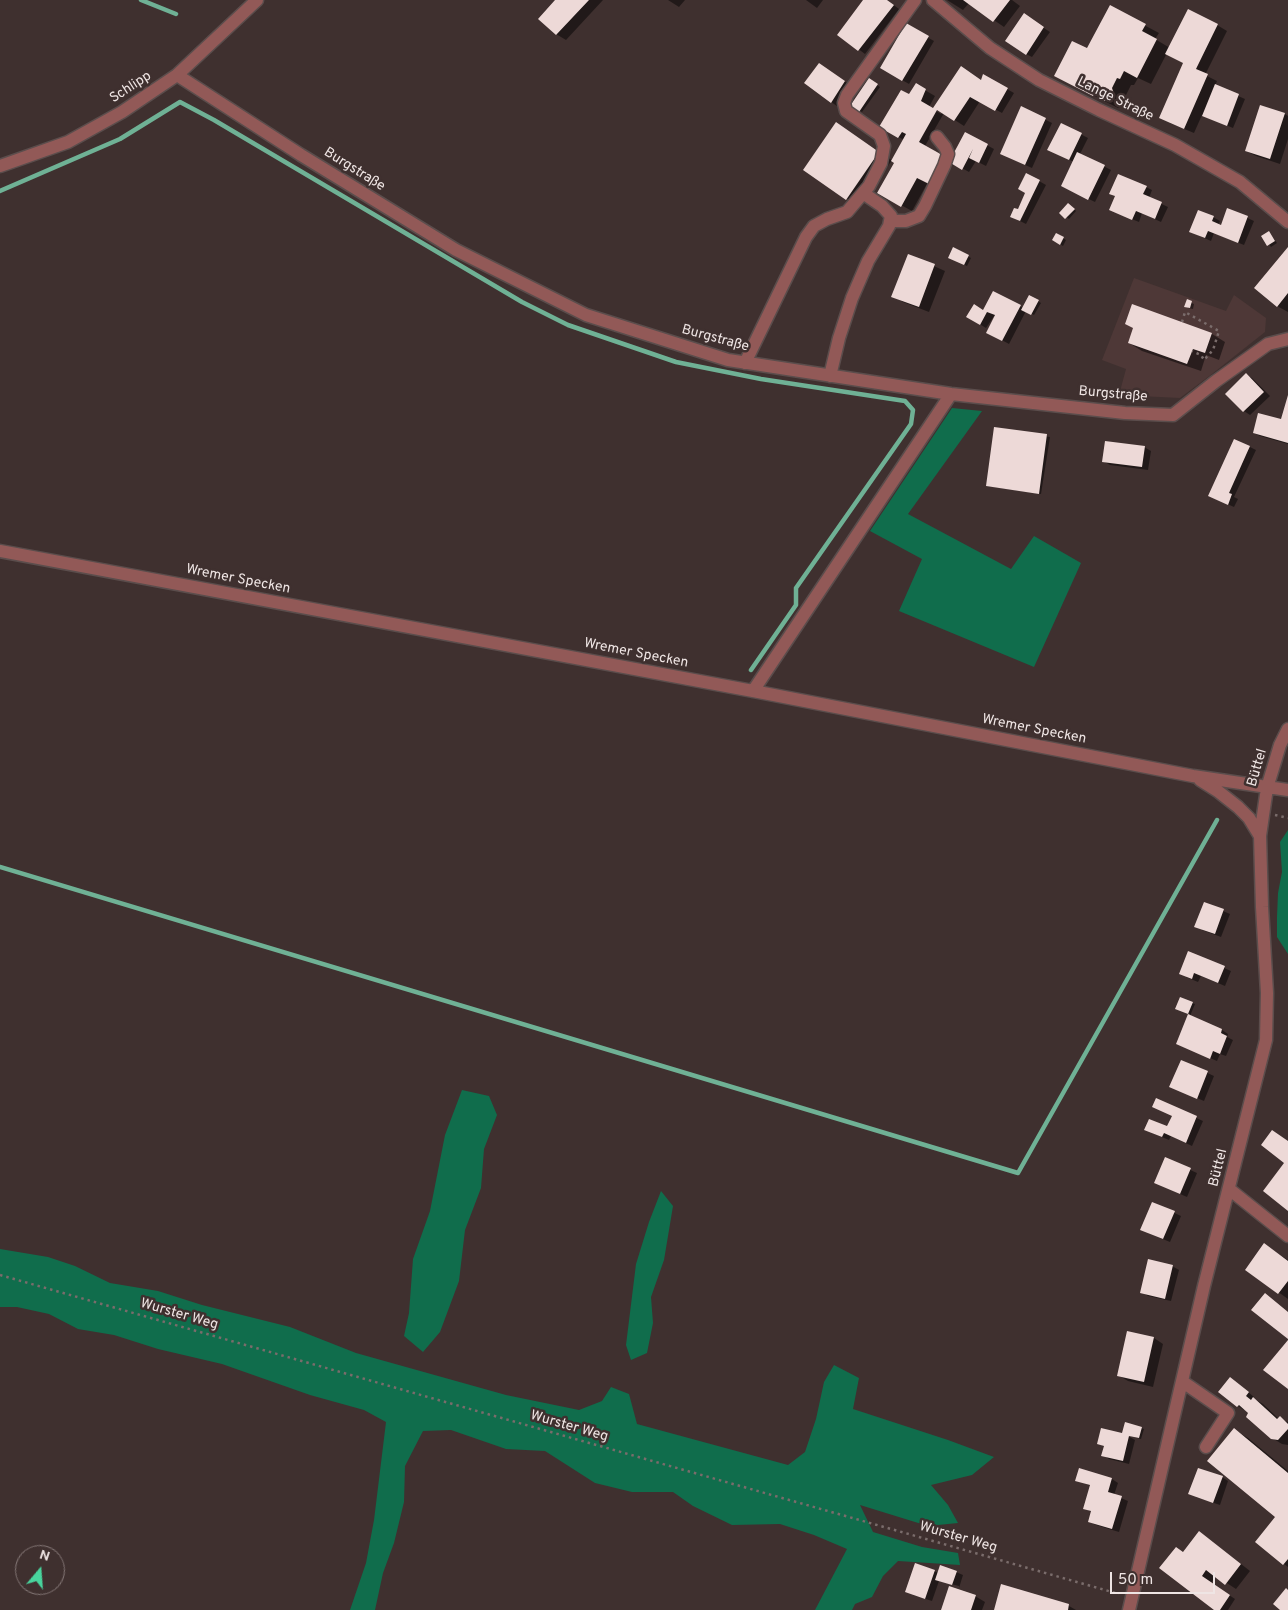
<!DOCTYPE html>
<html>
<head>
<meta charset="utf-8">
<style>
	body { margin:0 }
	#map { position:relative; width:1288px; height:1610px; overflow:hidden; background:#3f302f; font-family:Overpass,sans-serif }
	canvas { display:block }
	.north { position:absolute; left:15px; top:1545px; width:50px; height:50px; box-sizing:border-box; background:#3f302f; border:1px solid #857877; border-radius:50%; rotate:18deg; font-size:14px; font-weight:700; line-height:20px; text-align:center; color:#efe5e4 }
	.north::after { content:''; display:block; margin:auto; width:18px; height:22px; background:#48d49d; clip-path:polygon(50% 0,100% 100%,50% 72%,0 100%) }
	.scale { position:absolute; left:1110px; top:1572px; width:105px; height:22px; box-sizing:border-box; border:2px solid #efe5e4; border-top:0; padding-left:6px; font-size:15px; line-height:18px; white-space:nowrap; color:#efe5e4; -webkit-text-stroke:4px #3f302f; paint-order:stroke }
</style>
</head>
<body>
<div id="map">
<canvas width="1288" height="1610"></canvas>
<div class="north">N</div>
<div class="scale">50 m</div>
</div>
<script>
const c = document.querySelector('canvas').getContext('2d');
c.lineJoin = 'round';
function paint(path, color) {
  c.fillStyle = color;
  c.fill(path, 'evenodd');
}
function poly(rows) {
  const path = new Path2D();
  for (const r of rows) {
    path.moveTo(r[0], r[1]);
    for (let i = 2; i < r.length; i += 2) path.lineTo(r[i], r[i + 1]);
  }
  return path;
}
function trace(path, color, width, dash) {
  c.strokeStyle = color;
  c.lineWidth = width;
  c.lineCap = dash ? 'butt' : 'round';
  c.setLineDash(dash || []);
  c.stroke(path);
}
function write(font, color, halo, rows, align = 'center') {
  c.font = font + ' Overpass,sans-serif';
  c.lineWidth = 5;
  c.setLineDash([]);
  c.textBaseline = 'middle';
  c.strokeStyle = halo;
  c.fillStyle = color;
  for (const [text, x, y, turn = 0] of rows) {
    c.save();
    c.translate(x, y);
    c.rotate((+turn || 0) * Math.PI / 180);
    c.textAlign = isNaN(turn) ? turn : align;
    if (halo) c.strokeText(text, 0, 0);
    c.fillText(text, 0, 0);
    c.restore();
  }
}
const built = poly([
	[1134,278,1226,311,1234,295,1266,318,1265,332,1212,374,1180,398,1119,395,1126,369,1102,360]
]);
const green = poly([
	[952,408,982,411,908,514,1011,569,1034,536,1081,563,1034,667,899,611,922,559,870,531],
	[1288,830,1288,954,1277,937,1277,917,1278,893,1282,872,1280,842],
	[462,1090,489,1096,497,1115,484,1149,481,1188,465,1230,459,1281,440,1332,423,1352,404,1336,409,1313,413,1259,430,1211,445,1135],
	[661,1191,673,1206,664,1260,651,1297,653,1323,647,1353,631,1360,626,1345,636,1264,649,1222],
	[0,1249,48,1257,75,1266,110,1283,158,1291,202,1305,290,1327,356,1353,506,1395,579,1410,602,1401,611,1387,629,1394,637,1424,788,1465,805,1452,816,1419,824,1382,834,1365,859,1378,853,1409,948,1440,994,1457,972,1475,931,1485,948,1505,958,1523,928,1526,860,1505,873,1532,922,1547,958,1553,960,1565,898,1561,883,1576,872,1597,855,1604,852,1610,815,1610,847,1549,814,1535,780,1524,732,1525,693,1506,673,1492,632,1492,595,1483,545,1451,506,1449,451,1430,423,1431,405,1466,404,1502,394,1543,383,1573,375,1610,350,1610,366,1563,374,1520,386,1422,364,1410,310,1395,222,1364,158,1349,114,1335,78,1329,49,1314,17,1307,0,1307]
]);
const shadow = poly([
	[557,0,603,0,566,40,556,34],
	[668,0,685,0,679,7],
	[806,0,823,0,817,8],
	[865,0,887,0,899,9,865,54,838,34],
	[947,0,1012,0,1020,6,1004,27,969,3,963,10],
	[1110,7,1159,33,1155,39,1170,48,1217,25,1227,31,1205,75,1217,81,1215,86,1245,99,1233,128,1202,115,1194,133,1170,123,1184,63,1167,53,1151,84,1138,78,1134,85,1131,85,1125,97,1127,105,1118,108,1069,83],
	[1030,19,1050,32,1032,57,1026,54],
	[906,25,934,41,909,84,881,68],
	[825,68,850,85,837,106,831,102],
	[984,76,1014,93,1002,113,980,101,964,126,944,113,925,146,951,161,966,134,994,149,986,166,976,161,969,172,953,163,939,188,928,182,912,211,879,193,896,163,892,160,860,207,804,170,836,123,893,161,904,140,881,127,910,96,916,85,935,96,929,107,941,114,981,80],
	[869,80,880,87,862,112,852,105],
	[1022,108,1052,123,1032,168,1007,157],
	[1285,114,1288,116,1288,139,1280,164,1256,156,1246,151],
	[1061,124,1088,138,1080,154,1111,170,1095,202,1068,189,1074,162,1055,153],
	[1039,181,1046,185,1026,224,1018,220,1018,211],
	[1146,187,1152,190,1149,198,1168,207,1161,222,1142,213,1139,222,1117,213],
	[1071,206,1076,211,1069,219,1061,213],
	[1228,209,1254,221,1244,245,1214,233,1211,241,1191,232,1213,217,1220,221,1218,225,1221,226],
	[1269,233,1277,243,1271,247,1263,237],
	[1056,234,1066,240,1063,246,1053,240],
	[954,249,971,258,967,266,950,257],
	[1288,249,1288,312,1277,306],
	[909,255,945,271,929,312,903,302,893,296],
	[993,292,1023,308,1030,296,1041,303,1034,315,1026,311,1009,344,987,332,995,317,994,316,986,328,968,317,984,311],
	[1187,301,1194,304,1193,309,1188,308],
	[1133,306,1212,334,1225,342,1219,360,1206,355,1201,371,1142,351,1129,343,1134,329],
	[1246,375,1252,378,1270,396,1250,415,1244,411],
	[1288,397,1288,444,1260,436,1254,433,1282,420],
	[995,428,1050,437,1041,494,987,486],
	[1144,447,1151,451,1148,470,1110,465,1103,461],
	[1250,447,1256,450,1234,497,1238,499,1234,507,1216,499],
	[1204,903,1230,914,1221,937,1202,930],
	[1189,953,1231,971,1225,986,1201,976,1198,982,1186,977],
	[1192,1003,1195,1004,1190,1016,1222,1030,1228,1034,1227,1037,1233,1040,1226,1056,1220,1054,1217,1061,1177,1044,1190,1014,1179,1010],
	[1181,1061,1214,1076,1204,1101,1171,1087],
	[1157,1100,1203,1121,1192,1146,1171,1136,1169,1140,1152,1133,1168,1128,1173,1115],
	[1166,1159,1197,1173,1187,1197,1162,1186],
	[1153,1203,1181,1216,1170,1242,1148,1233],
	[1264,1245,1288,1260,1288,1299,1246,1269],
	[1172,1266,1179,1270,1171,1301,1148,1296,1142,1292],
	[1154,1338,1163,1344,1153,1387,1128,1381,1118,1375],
	[1236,1382,1254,1397,1253,1398,1263,1404,1279,1419,1288,1422,1288,1445,1282,1444,1272,1438,1250,1413,1245,1409,1244,1410,1238,1406],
	[1141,1428,1144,1429,1141,1439,1127,1435],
	[1235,1430,1248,1438,1288,1471,1288,1567,1256,1542,1277,1517],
	[1128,1436,1135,1440,1129,1464,1109,1459,1103,1455,1105,1447,1098,1443],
	[1080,1470,1112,1479,1118,1483,1114,1495,1128,1501,1119,1532,1096,1525,1090,1522,1092,1512,1084,1508,1091,1486,1077,1480],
	[1222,1477,1228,1481,1220,1505,1196,1497],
	[1200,1533,1209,1539,1250,1571,1236,1589,1216,1576,1211,1583,1235,1599,1228,1610,1216,1610,1184,1553],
	[916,1564,939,1573,956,1572,963,1575,959,1588,959,1586,939,1581,932,1601,913,1595],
	[1025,1592,1069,1606,1076,1610,996,1610],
	[975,1596,985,1602,982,1610,943,1610]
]);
const stream = poly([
	[141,0,176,14],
	[0,191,120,139,180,102,214,120,522,302,568,325,676,362,761,379,905,401,913,410,911,424,796,588,796,605,751,670],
	[0,867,1018,1173,1217,820]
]);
const building = poly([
	[555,0,589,0,556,35,538,19],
	[863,0,887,0,894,5,858,51,837,35],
	[963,0,1010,0,993,22],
	[1110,5,1146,24,1142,31,1157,39,1137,78,1124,71,1120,79,1117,78,1112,88,1115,97,1104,101,1101,91,1097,89,1093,96,1054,76,1072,41,1087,48],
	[1188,9,1218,24,1196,69,1208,74,1184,129,1159,118,1183,63,1165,54],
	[1024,13,1044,27,1026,55,1005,41],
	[906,23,929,36,902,81,880,68],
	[819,63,845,81,831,103,804,83],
	[961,66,981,80,983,74,1008,88,995,111,970,97,954,121,937,110,919,142,944,156,929,184,917,178,901,207,877,193,894,163,891,161,906,134,902,132,898,138,879,127,901,90,909,94,916,83,926,89,921,101,933,108],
	[869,78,878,84,859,112,850,106],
	[1215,84,1239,94,1227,126,1202,116],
	[1260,105,1285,113,1270,159,1245,151],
	[1021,106,1046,118,1025,165,1000,154],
	[836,122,879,152,846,200,803,170],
	[1061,123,1082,133,1069,160,1047,150],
	[965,132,988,144,979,163,969,158,973,149,962,170,949,162],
	[1077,152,1105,165,1088,200,1061,186],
	[1026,173,1040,180,1020,221,1010,217,1014,208,1018,209,1025,193,1018,189],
	[1118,174,1147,186,1143,194,1162,202,1155,219,1136,211,1132,220,1109,210,1115,196,1109,194],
	[1068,203,1075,209,1065,219,1059,213],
	[1227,208,1248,216,1238,243,1208,231,1205,238,1189,232,1198,210,1214,216,1212,221,1221,225],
	[1269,231,1275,241,1267,246,1261,236],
	[1056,233,1064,237,1060,245,1052,240],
	[953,247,969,255,964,265,948,258],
	[1288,247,1288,293,1277,307,1254,288],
	[908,254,935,264,919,307,891,297],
	[993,291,1021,305,1002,341,986,333,995,315,987,312,980,325,966,317,974,304,983,310],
	[1029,295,1039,300,1031,315,1021,310],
	[1187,299,1192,301,1190,308,1184,307],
	[1132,304,1212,333,1205,353,1193,349,1187,364,1128,343,1133,328,1125,324],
	[1246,373,1264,392,1243,412,1225,394],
	[1288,395,1288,443,1253,433,1258,413,1281,419],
	[994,427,1047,434,1039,494,986,486],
	[1234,439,1250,446,1229,493,1232,494,1228,505,1208,496],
	[1105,441,1145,446,1142,467,1102,462],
	[1204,902,1224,909,1215,934,1194,927],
	[1188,951,1225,966,1218,983,1194,973,1192,979,1179,974],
	[1180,997,1193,1002,1188,1014,1222,1029,1221,1033,1227,1036,1220,1054,1213,1051,1210,1059,1176,1044,1188,1014,1175,1009],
	[1181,1060,1208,1071,1197,1099,1169,1087],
	[1156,1098,1197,1116,1186,1143,1164,1133,1162,1137,1144,1130,1149,1119,1167,1126,1172,1116,1152,1107],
	[1272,1130,1288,1141,1288,1211,1263,1191,1284,1163,1261,1145],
	[1165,1157,1191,1168,1180,1194,1154,1183],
	[1152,1202,1175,1211,1163,1239,1140,1230],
	[1264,1243,1288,1261,1288,1281,1278,1294,1245,1270],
	[1148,1259,1173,1265,1165,1299,1140,1293],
	[1265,1293,1288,1312,1288,1339,1251,1310],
	[1127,1331,1154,1337,1144,1382,1117,1376],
	[1288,1340,1288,1389,1263,1370],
	[1230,1377,1249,1392,1246,1396,1251,1400,1253,1397,1277,1419,1280,1416,1288,1424,1288,1429,1278,1440,1271,1439,1246,1417,1248,1413,1239,1405,1237,1407,1218,1392],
	[1125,1422,1142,1427,1139,1438,1129,1436,1123,1461,1101,1456,1104,1446,1097,1444,1101,1428,1122,1433],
	[1234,1428,1288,1473,1288,1559,1283,1565,1255,1542,1275,1517,1207,1461],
	[1079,1468,1112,1478,1108,1492,1122,1496,1112,1529,1088,1522,1091,1511,1083,1509,1090,1485,1075,1481],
	[1198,1468,1223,1476,1213,1503,1188,1494],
	[1199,1531,1241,1564,1225,1585,1206,1570,1202,1576,1230,1595,1220,1610,1214,1610,1159,1568,1176,1547,1183,1552],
	[915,1563,935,1570,925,1599,905,1592],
	[940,1565,957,1571,952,1585,935,1580],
	[1001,1584,1069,1604,1068,1610,994,1610],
	[949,1586,976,1595,971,1610,941,1610],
	[1286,1588,1288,1590,1288,1610,1280,1610,1273,1604]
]);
const path = poly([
	[1182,322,1185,312,1219,331,1213,350,1204,360,1201,355,1192,351],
	[1275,815,1288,818],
	[0,1275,1119,1594]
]);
const minor = poly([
	[933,0,990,48,1039,80,1099,110,1175,145,1240,182,1288,222],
	[177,75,301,155,456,250,586,315,728,360,951,394,1125,413,1173,415,1216,381,1268,344,1288,339],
	[0,166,68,142,122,112,177,75,257,0],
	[890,221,906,221,919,216,925,206,944,166,948,154,945,147,937,137],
	[745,363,806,237,814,226,827,219,847,212,869,186,881,163,884,146,880,135,846,111,844,103,847,95,915,0],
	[830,376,839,338,852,298,868,261,889,226,891,216,882,206,863,193],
	[0,551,753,691,1193,776,1288,790],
	[753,691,951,394],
	[1200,780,1219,792,1238,807,1249,818,1260,836],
	[1229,1189,1288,1236],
	[1183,1382,1228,1413,1206,1447],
	[1129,1610,1204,1286,1266,1040,1267,993,1262,907,1260,836,1267,788,1280,745,1288,729]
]);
const streetNames = [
	["Schlipp",131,88,-33],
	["Lange Straße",1115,100,26],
	["Burgstraße",354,170,32],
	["Burgstraße",715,339,15],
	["Burgstraße",1113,395,5],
	["Wremer Specken",238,580,11],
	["Wremer Specken",636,654,11],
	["Wremer Specken",1034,730,11],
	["Büttel",1258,768,-74],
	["Büttel",1219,1168,-76],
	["Wurster Weg",179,1315,16],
	["Wurster Weg",569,1427,16],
	["Wurster Weg",958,1538,16]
];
paint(built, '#4e3837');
paint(green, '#106d4c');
paint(shadow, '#0007');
trace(stream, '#6fb195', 4.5);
paint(building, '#edd9d7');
trace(minor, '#5b4d4c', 15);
trace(path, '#7a6c6b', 2.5, [2.5, 4]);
trace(minor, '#925957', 12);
write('14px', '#efe5e4', '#3f302f', streetNames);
</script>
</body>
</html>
